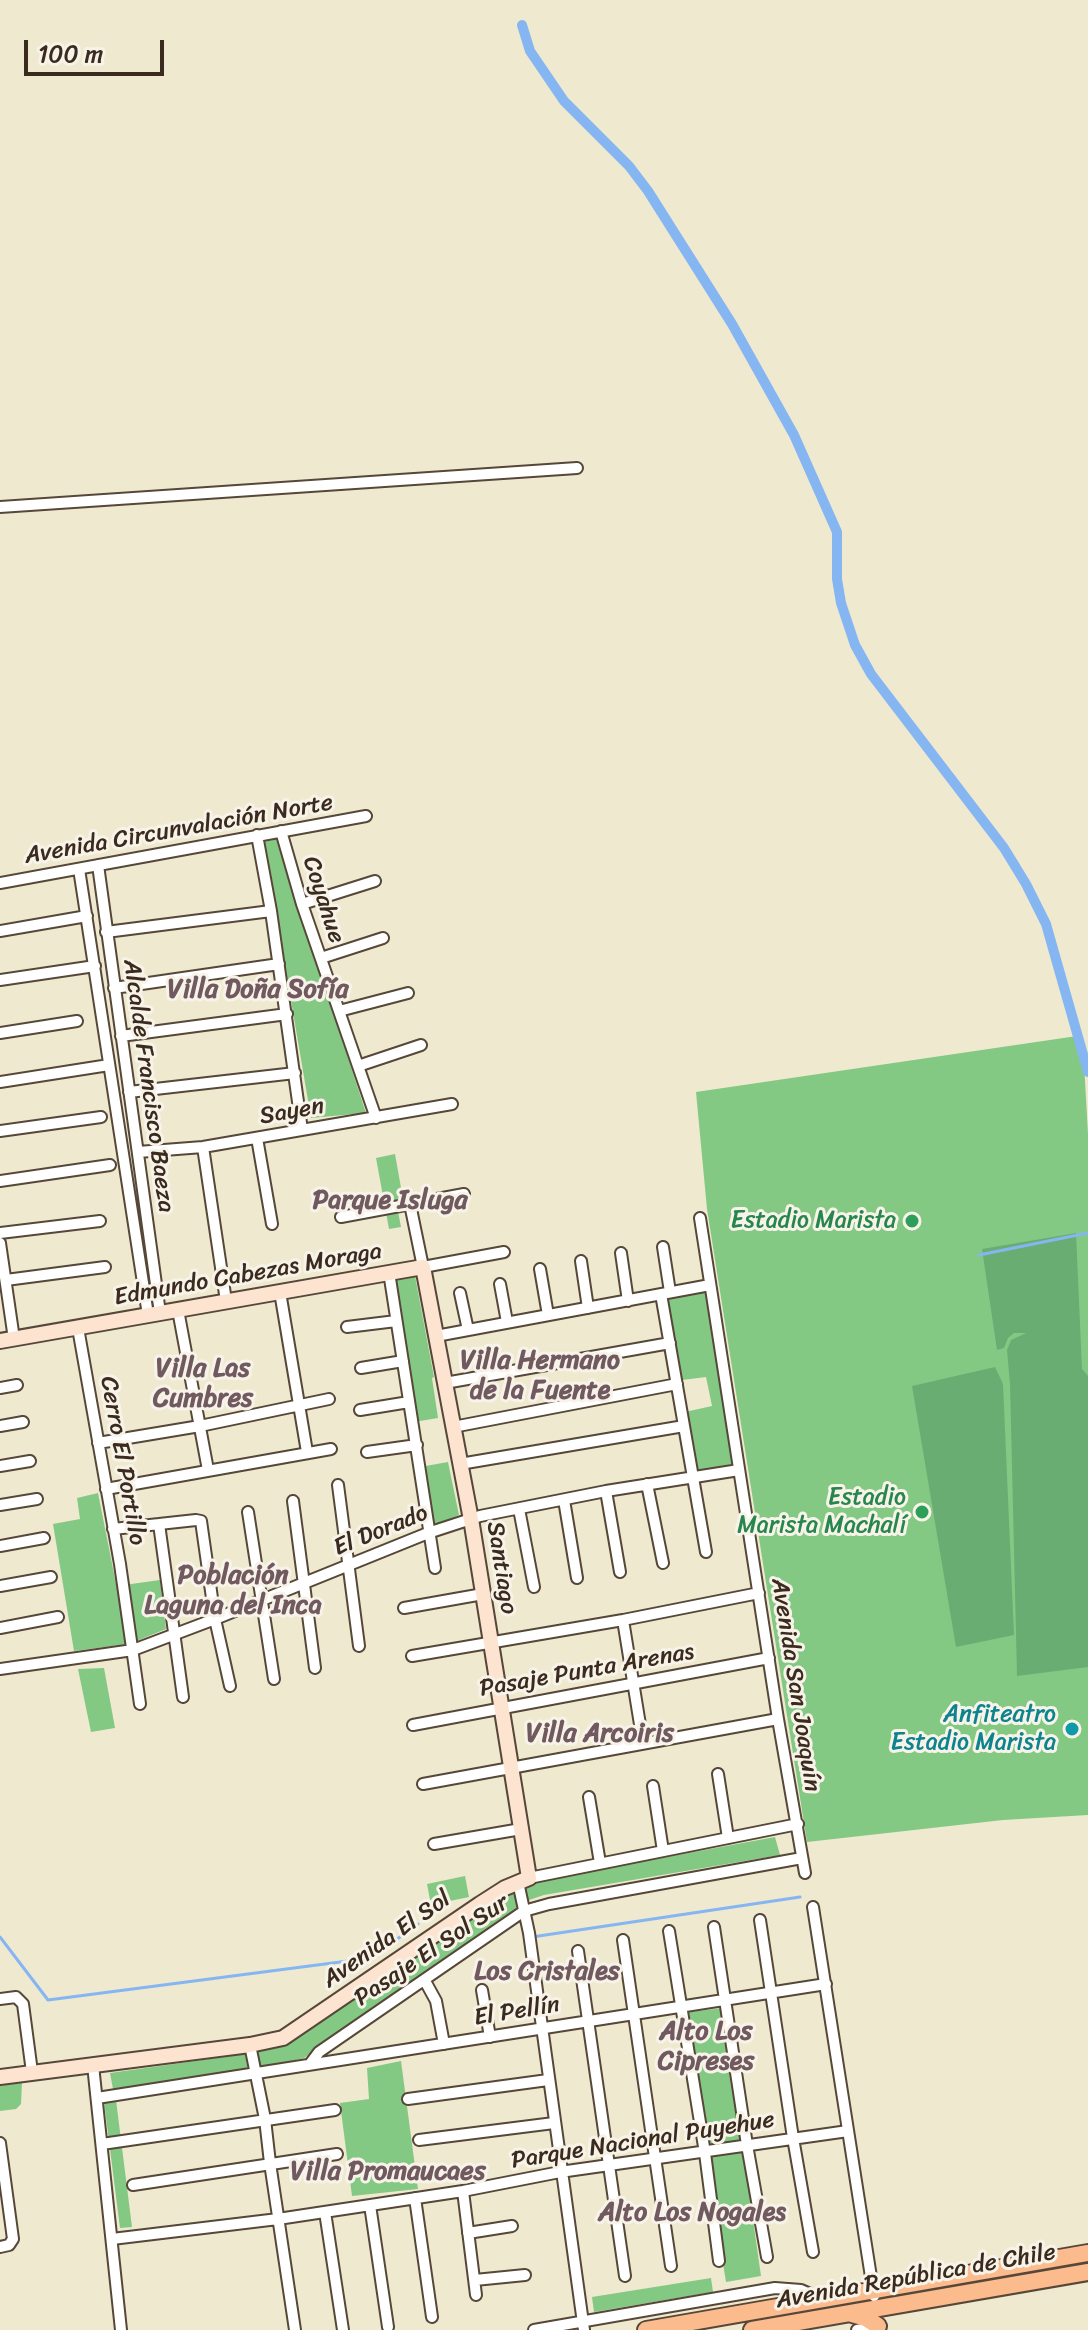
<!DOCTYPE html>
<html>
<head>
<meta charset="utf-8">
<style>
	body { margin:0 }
	#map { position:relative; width:1088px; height:2330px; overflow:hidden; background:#efe9d0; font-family:Sriracha,sans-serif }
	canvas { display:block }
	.scale { position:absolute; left:24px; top:40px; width:140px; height:36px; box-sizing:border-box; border:4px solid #3b2a1e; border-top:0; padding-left:10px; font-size:24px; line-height:28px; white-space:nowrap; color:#3b2a1e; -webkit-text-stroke:6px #f7f3e8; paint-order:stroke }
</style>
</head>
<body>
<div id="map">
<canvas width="1088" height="2330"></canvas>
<div class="scale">100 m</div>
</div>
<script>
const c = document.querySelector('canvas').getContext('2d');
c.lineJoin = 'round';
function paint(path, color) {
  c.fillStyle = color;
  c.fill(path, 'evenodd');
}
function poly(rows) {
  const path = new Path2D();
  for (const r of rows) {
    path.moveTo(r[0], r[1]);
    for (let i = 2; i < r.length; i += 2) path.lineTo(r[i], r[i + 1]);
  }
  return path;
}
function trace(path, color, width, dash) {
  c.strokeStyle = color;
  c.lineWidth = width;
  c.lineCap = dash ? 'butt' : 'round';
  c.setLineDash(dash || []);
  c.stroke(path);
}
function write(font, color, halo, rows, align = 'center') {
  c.font = font + ' Sriracha,sans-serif';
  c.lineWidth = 6;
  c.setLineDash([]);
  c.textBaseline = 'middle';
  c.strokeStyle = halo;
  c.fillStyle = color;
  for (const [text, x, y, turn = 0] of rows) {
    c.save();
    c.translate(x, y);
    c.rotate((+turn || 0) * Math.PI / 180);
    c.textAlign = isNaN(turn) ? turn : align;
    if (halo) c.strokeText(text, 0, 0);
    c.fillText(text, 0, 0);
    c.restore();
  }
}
const green = poly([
	[277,839,366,1113,311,1118,264,842],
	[1077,1036,1084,1063,1088,1134,1088,1815,1003,1820,807,1842,707,1209,696,1092],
	[395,1154,403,1199,396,1201,401,1227,389,1229,376,1158],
	[415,1276,434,1377,432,1378,438,1418,414,1422,390,1281],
	[709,1289,735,1466,696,1473,685,1412,712,1406,706,1377,682,1380,666,1298],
	[448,1462,459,1515,429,1528,420,1467],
	[98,1493,128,1644,74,1651,53,1524,80,1519,77,1498],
	[160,1580,166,1629,134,1642,124,1585],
	[104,1668,115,1728,91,1732,78,1669],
	[775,1837,780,1855,544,1895,526,1901,523,1887,542,1880],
	[465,1876,469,1897,431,1905,427,1884],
	[514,1891,517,1909,304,2058,260,2069,258,2049,294,2040],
	[723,2008,761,2276,726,2282,682,2013],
	[245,2054,248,2070,113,2089,110,2073],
	[401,2061,418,2189,352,2196,340,2103,369,2099,367,2068],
	[22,2082,21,2104,16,2109,0,2111,0,2086],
	[116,2100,132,2227,120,2228,104,2102],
	[711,2278,713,2292,594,2312,592,2297]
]);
const forest = poly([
	[1076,1233,1082,1369,1088,1376,1088,1667,1017,1676,1010,1384,1007,1350,1011,1340,1026,1333,1014,1333,1008,1338,1004,1348,997,1350,982,1249],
	[995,1367,1003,1384,1014,1635,956,1647,912,1386]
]);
const stream = poly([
	[979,1255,1088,1233],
	[0,1937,48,2000,371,1958,418,1924],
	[532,1937,800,1897]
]);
const canal = poly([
	[522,25,530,51,564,101,629,166,648,191,732,324,794,435,837,532,837,579,841,603,855,645,871,674,1004,848,1026,884,1046,924,1088,1072]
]);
const street = poly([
	[0,507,577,468],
	[281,831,302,904,376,1118],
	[257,835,271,911,302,1130],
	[98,865,160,1313],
	[79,869,148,1315],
	[0,883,366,816],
	[302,904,375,881],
	[0,931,87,916],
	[106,932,271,911],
	[321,958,383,938],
	[0,980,95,966],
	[114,988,279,964],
	[339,1011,408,993],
	[0,1033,77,1021],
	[121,1036,287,1014],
	[358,1066,421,1045],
	[0,1082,109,1065],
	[129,1092,295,1073],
	[0,1131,101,1117],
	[257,1138,272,1224],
	[203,1147,226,1301],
	[138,1152,203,1147,452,1104],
	[0,1181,110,1165],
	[410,1204,423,1267,504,1252],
	[341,1217,464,1194],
	[700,1218,778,1719,805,1873],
	[0,1233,100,1221],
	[0,1243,14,1339],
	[663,1247,670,1292],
	[621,1253,628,1301],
	[581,1261,588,1308],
	[540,1269,548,1315],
	[389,1272,435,1568],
	[6,1280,105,1267],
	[500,1284,507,1322],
	[280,1292,307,1452],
	[460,1293,468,1330],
	[661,1294,706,1552],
	[178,1310,208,1470],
	[347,1327,396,1321],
	[78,1328,120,1564,140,1704],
	[436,1336,710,1285],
	[361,1368,403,1361],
	[445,1383,670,1343],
	[0,1388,17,1385],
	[360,1410,409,1402],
	[0,1426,23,1422],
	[453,1427,677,1384],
	[98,1443,200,1426,329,1399],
	[367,1452,417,1445],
	[460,1464,684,1426],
	[0,1466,30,1461],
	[647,1484,663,1563],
	[338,1485,359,1646],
	[106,1489,331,1449],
	[606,1491,620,1572],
	[564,1500,577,1578],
	[293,1501,315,1668],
	[0,1505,37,1499],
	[519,1509,534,1587],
	[248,1512,274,1679],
	[159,1524,183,1697],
	[113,1529,196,1520,201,1521,215,1619,230,1686],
	[0,1546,44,1538],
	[0,1586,51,1577],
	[404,1608,483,1594],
	[623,1620,643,1743],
	[0,1628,58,1617],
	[412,1656,623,1620,759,1593],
	[0,1669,133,1650,215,1619,428,1533,480,1516,606,1491,739,1470],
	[413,1725,769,1658],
	[718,1774,728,1838],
	[423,1784,778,1719],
	[653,1786,663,1851],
	[589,1797,600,1863],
	[434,1844,521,1829],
	[529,1878,798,1824],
	[518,1882,529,1933,584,2330],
	[813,1907,874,2296],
	[760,1920,793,2138,813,2252],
	[714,1927,747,2145,767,2257],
	[669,1931,705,2153,719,2261],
	[623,1940,671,2266],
	[578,1951,625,2276],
	[425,1981,436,2001,444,2044],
	[482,1990,490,2037],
	[0,1999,16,1997,23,2004,32,2072],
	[250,2045,265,2119,270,2163,295,2330],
	[310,2064,319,2052,524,1911,549,1904,802,1858],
	[93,2065,121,2330],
	[97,2098,826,1984],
	[408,2099,548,2080],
	[419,2140,554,2123],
	[0,2143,13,2239,9,2245,0,2247],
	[102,2144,335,2110],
	[133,2185,337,2154],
	[463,2191,476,2295],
	[415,2198,432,2317],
	[370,2205,388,2327],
	[325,2212,343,2330],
	[468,2233,512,2226],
	[112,2239,278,2219,463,2191,560,2172,848,2131],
	[475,2280,525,2275],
	[534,2330,775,2288,801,2290,821,2299],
	[857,2330,878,2326]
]);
const secondary = poly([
	[0,1341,423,1267,472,1525,529,1878,505,1888,480,1904,283,2038,250,2045,0,2077]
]);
const primary = poly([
	[852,2314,866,2318,878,2326],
	[646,2330,1088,2253],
	[752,2330,1088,2272]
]);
const markers = [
	[912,1221,8,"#2e9e5b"],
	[922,1512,8,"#2e9e5b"],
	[1072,1729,8,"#0f9aa8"]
];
const streetNames = [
	["Avenida Circunvalación Norte",179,830,-10],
	["Coyahue",323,900,72],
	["Alcalde Francisco Baeza",148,1086,82],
	["Sayen",292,1112,-10],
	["Edmundo Cabezas Moraga",248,1275,-10],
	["Cerro El Portillo",122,1461,80],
	["El Dorado",381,1531,-22],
	["Santiago",501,1568,81],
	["Pasaje Punta Arenas",587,1671,-10],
	["Avenida San Joaquín",795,1685,81],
	["Avenida El Sol",387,1940,-35],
	["Pasaje El Sol Sur",432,1951,-34],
	["El Pellín",517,2012,-9],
	["Parque Nacional Puyehue",643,2141,-9],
	["Avenida República de Chile",916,2277,-10]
];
const leisureNames = [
	["Estadio Marista",896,1221],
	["Estadio",906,1498],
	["Marista Machalí",906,1526]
];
const cultureNames = [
	["Anfiteatro",1056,1715],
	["Estadio Marista",1056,1743]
];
const neighbourhoodNames = [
	["Villa Doña Sofía",258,990],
	["Parque Isluga",390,1201],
	["Villa Hermano",540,1361],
	["de la Fuente",540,1391],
	["Villa Las",203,1369],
	["Cumbres",203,1399],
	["Población",233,1576],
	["Laguna del Inca",233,1606],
	["Villa Arcoiris",600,1734],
	["Los Cristales",547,1972],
	["Alto Los",706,2032],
	["Cipreses",706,2062],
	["Villa Promaucaes",388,2172],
	["Alto Los Nogales",692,2213]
];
paint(green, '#83c984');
paint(forest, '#6aad72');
trace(stream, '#86b6f1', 3);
trace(canal, '#86b6f1', 10);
trace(street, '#564739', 14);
trace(secondary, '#564739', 18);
trace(primary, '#564739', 20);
trace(street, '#fff', 10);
trace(secondary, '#fde4d1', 14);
trace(primary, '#fbbb8d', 16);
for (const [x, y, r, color] of markers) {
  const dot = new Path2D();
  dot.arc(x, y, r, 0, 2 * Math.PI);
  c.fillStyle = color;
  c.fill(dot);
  trace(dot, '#f7f3e8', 3);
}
write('24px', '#3b2a1e', '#f7f3e8', streetNames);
write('24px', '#27864d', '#f7f3e8', leisureNames, 'right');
write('24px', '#0d838f', '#f7f3e8', cultureNames, 'right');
write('bold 26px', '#715960', '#f7f3e8', neighbourhoodNames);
</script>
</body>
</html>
